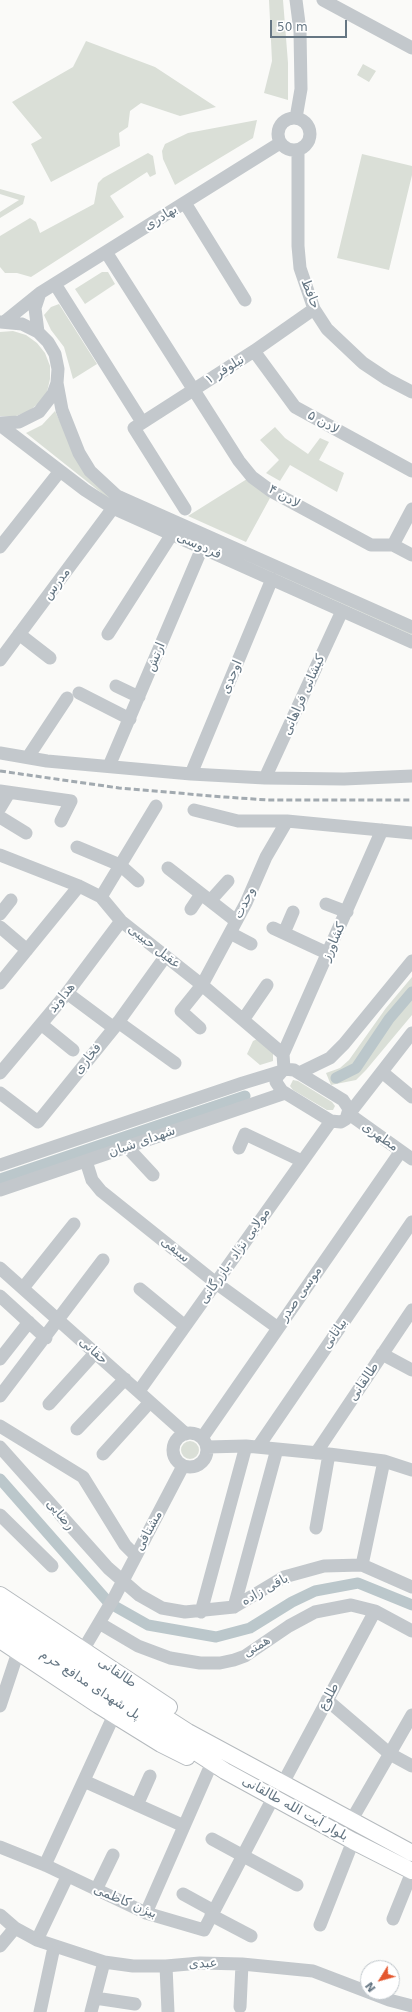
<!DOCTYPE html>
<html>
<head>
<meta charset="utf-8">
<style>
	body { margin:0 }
	#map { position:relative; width:412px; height:2012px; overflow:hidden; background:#fafaf8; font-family:"DejaVu Sans",sans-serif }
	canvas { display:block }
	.north { position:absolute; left:360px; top:1960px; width:40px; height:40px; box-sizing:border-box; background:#fff; border:1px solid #c1c8cd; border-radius:50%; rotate:233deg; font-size:11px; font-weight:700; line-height:16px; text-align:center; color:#657683 }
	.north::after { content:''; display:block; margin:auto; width:14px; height:18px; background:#e4572e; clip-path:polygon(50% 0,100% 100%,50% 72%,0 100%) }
	.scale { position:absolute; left:270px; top:20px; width:77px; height:18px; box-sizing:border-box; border:2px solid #657683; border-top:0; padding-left:5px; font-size:12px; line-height:14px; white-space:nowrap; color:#657683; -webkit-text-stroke:3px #fff; paint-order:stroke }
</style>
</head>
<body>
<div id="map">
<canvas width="412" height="2012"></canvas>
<div class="north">N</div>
<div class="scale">50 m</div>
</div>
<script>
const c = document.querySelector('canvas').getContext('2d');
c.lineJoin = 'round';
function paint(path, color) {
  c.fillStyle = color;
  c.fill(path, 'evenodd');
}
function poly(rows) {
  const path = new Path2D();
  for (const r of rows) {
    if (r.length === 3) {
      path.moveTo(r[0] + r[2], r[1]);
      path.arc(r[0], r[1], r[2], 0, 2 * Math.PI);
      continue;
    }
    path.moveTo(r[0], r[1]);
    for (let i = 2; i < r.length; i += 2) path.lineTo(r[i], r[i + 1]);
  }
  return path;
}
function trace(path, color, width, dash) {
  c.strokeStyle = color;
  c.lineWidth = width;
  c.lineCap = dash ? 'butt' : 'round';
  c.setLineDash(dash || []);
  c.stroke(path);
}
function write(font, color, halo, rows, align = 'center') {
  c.font = font + ' "DejaVu Sans","Noto Sans Arabic",sans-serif';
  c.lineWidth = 4;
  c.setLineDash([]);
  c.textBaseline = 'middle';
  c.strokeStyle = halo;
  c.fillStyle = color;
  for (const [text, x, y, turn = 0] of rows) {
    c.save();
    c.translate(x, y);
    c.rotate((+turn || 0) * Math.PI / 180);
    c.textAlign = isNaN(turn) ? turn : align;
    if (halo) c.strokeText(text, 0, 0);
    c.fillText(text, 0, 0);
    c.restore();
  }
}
const green = poly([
	[269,0,283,0,288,63,288,100,264,93,272,61],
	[86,41,155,67,216,107,180,116,141,103,130,111,128,127,119,133,120,146,51,182,31,144,42,138,12,102,73,67],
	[363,64,376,71,369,82,357,75],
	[257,120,253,138,175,185,163,159,162,151,165,144,188,133],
	[148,153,153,156,156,174,150,177,147,172,110,196,124,217,31,277,17,273,5,273,0,267,0,236,30,218,36,222,40,233,94,204,98,183,103,178],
	[362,154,412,166,412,175,389,270,337,258],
	[0,189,25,196,23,204,0,218,0,212,19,200,0,194],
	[102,272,108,272,115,284,85,304,75,289],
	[59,304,97,364,73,379,64,347,51,330,44,315,51,307],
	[13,331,26,335,37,343,45,353,50,366,50,379,47,392,39,403,29,411,16,416,0,416,0,332],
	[55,411,82,467,88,475,412,632,412,635,109,499,26,433,42,425],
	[275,427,285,438,308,454,320,438,329,442,319,460,344,473,337,492,290,465,280,481,266,473,279,460,260,440],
	[247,479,270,498,246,542,188,516],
	[412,977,412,1015,366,1070,356,1080,331,1085,326,1073,340,1068,349,1060,386,1008],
	[259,1038,273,1049,273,1061,260,1065,247,1054,253,1041],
	[293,1080,298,1081,332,1102,335,1106,333,1110,327,1110,293,1090,290,1086],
	[190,1450,9]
]);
const canal = poly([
	[336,1078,356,1068,389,1019,412,992],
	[0,1179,245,1096],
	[0,1479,109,1603,148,1625,216,1637,250,1628,292,1602,315,1591,358,1583,412,1605]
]);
const minor = poly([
	[296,0,300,31,301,89,296,118],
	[323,0,412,48],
	[294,134,16],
	[298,150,298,246,300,268,314,309,327,329,363,363,387,379,412,392],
	[185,203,245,300],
	[106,252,239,461,252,477,271,491,371,545,393,545,412,555],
	[55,284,142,422],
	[0,322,22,324,38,332,48,342,55,354,58,369,57,383,53,394,39,412,19,422,0,423],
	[4,322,40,293,280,143],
	[38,332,35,308,40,293],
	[254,351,295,407,412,471],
	[57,383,62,410,79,453,90,471,117,496,412,627],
	[0,425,85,490,113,508,412,642],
	[185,509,134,428,254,351,314,309],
	[393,545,412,509],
	[0,547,60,471],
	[19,634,50,658],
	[108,634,172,534],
	[0,660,113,508],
	[116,686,139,697],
	[79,693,130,719],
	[0,753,47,761,191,774,265,778,344,779,412,776],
	[28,757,67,698],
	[109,766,202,548],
	[191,774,272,579],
	[265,778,342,611],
	[0,791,71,801,61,821],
	[0,808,9,793],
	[194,810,238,821,287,821,412,833],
	[0,817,26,833],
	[77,847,120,865,138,881],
	[0,855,79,886,101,897,121,921,202,985,283,1054,284,1069],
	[168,868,236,921],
	[101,897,156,806],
	[210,901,228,881],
	[326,904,347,912],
	[191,909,201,894],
	[0,914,11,900],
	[0,927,27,950],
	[273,928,329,954],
	[230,933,251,944],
	[284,933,293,912],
	[0,983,79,886],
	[67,993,114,1028],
	[243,1020,267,985],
	[118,1022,175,1063],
	[41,1024,73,1050],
	[200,1028,181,1011,202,985,246,903,266,857,287,821],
	[412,1033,349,1114,412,1159],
	[283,1054,382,830],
	[284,1069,294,1070,343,1100,349,1109,346,1119,341,1122,331,1121,282,1091,276,1082,277,1077,284,1069],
	[382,1072,412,1097],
	[0,1073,67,993,121,921],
	[299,1073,330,1058,344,1044,412,961],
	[0,1093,38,1122,114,1028,165,957],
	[127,1147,153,1175],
	[239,1148,245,1134,302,1161],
	[86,1161,92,1180,101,1191,216,1283,278,1328],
	[0,1165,243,1083,279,1072],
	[0,1190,285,1093],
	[0,1268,186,1434],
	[23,1288,74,1224],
	[140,1289,185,1326],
	[0,1296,46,1338],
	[382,1354,412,1370],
	[0,1359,29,1322],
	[139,1391,331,1121],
	[0,1396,103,1260],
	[49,1404,95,1353],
	[0,1426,83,1477,125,1545,136,1556],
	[77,1429,125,1379],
	[190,1450,17],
	[202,1438,401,1151],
	[0,1447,108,1568,139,1595,162,1608,185,1612,234,1607,284,1577,324,1566,362,1565,412,1587],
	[207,1447,246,1446,329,1454,384,1461,412,1470],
	[258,1447,412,1222],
	[316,1453,412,1310],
	[103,1454,150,1402],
	[0,1515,52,1566],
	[316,1528,329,1454],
	[362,1565,384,1461],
	[234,1607,277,1449],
	[201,1612,246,1446],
	[99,1623,138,1646,170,1658,200,1663,220,1663,234,1660,245,1656,289,1626,315,1612,351,1605,375,1611,412,1631],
	[83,1650,115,1596,183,1466],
	[327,1700,390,1754,412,1766],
	[0,1706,18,1652],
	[84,1781,184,1826],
	[283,1783,375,1611],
	[137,1805,150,1776],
	[351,1821,412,1715],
	[212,1839,297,1885],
	[0,1847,45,1865,146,1913,204,1930,273,1798],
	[45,1865,114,1715],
	[96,1890,113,1855],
	[183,1894,214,1911],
	[146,1913,210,1767],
	[0,1915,15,1928,37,1940,104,1962,133,1966,166,1966,200,1963,242,1964,313,1971,389,2000,412,2006],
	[211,1915,251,1936],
	[393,1919,412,1872],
	[320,1925,353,1841],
	[37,1940,67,1877],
	[0,1946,15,1928],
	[166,1966,168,2012],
	[95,1998,135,2004],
	[240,2007,242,1964],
	[40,2012,54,1947],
	[91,2012,104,1962]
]);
const major = poly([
	[0,1595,169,1707],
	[0,1611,188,1732,412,1853],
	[0,1626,225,1771,353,1841,412,1871],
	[0,1640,98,1705,161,1744,187,1757]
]);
const rail = poly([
	[0,771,119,788,224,797,268,800,412,800]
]);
const streetNames = [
	["بهادری",161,218,-32],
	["حافظ",310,294,68],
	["نیلوفر ۱",225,370,-32],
	["لادن ۵",323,423,30],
	["لادن ۴",284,497,30],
	["فردوسی",199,546,24],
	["مدرس",57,584,-53],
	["ارتش",156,657,-67],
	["اوحدی",232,677,-67],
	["کیشانی فراهانی",304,695,-66],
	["وحدت",245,903,-64],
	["کشاورز",334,942,-66],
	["عقیل حبیبی",154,947,38],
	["هداوند",62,998,-51],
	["فخاری",88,1059,-51],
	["مطهری",380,1137,35],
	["شهدای شبان",142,1142,-19],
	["سیفی",175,1250,39],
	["مولایی نژاد -بازرگانی",235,1256,-55],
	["موسی صدر",301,1294,-55],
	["بیاتانی",335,1334,-56],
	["حقانی",93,1351,42],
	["طالقانی",364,1382,-56],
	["رضایی",60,1515,49],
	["مشتاقی",149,1531,-62],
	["باقی زاده",265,1590,-29],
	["همتی",257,1647,-32],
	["طالقانی",117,1673,34],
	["پل شهدای مدافع حرم",90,1685,33],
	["طلوع",329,1697,-62],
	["بلوار آیت الله طالقانی",295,1809,29],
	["بیژن کاظمی",125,1902,23],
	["عبدی",203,1964,-2]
];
paint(green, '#dadfd7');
trace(canal, '#bbc7cb', 11);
trace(major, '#b5babe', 18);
trace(minor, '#c3c8cc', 13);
trace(major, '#fff', 16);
trace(rail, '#a2aab0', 3, [6, 3]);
write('13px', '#657683', '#fff', streetNames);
</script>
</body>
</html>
